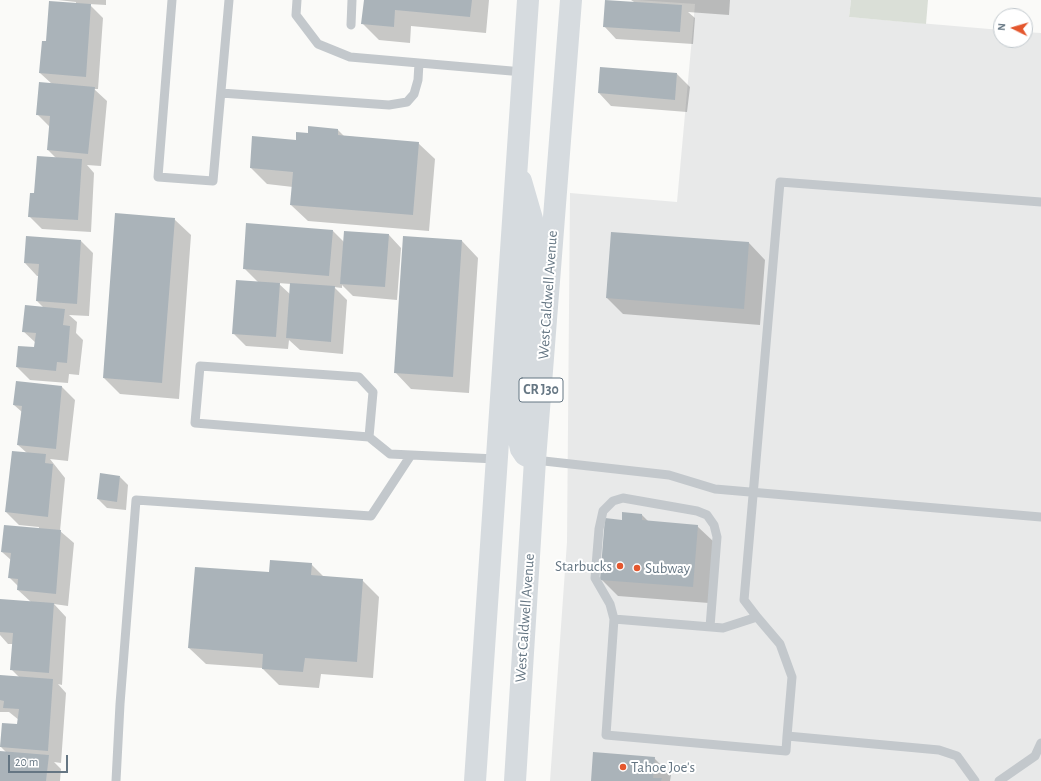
<!DOCTYPE html>
<html>
<head>
<meta charset="utf-8">
<style>
	body { margin:0 }
	#map { position:relative; width:1041px; height:781px; overflow:hidden; background:#fafaf8; font-family:"Alegreya Sans",sans-serif }
	canvas { display:block }
	.north { position:absolute; left:993px; top:8px; width:40px; height:40px; box-sizing:border-box; background:#fff; border:1px solid #c1c8cd; border-radius:50%; rotate:275deg; font-size:11px; font-weight:700; line-height:16px; text-align:center; color:#657683 }
	.north::after { content:''; display:block; margin:auto; width:14px; height:18px; background:#e4572e; clip-path:polygon(50% 0,100% 100%,50% 72%,0 100%) }
	.scale { position:absolute; left:8px; top:755px; width:60px; height:18px; box-sizing:border-box; border:2px solid #657683; border-top:0; padding-left:5px; font-size:12px; line-height:14px; white-space:nowrap; color:#657683; -webkit-text-stroke:3px #fff; paint-order:stroke }
</style>
</head>
<body>
<div id="map">
<canvas width="1041" height="781"></canvas>
<div class="north">N</div>
<div class="scale">20 m</div>
</div>
<script>
const c = document.querySelector('canvas').getContext('2d');
c.lineJoin = 'round';
function paint(path, color) {
  c.fillStyle = color;
  c.fill(path, 'evenodd');
}
function poly(rows) {
  const path = new Path2D();
  for (const r of rows) {
    path.moveTo(r[0], r[1]);
    for (let i = 2; i < r.length; i += 2) path.lineTo(r[i], r[i + 1]);
  }
  return path;
}
function trace(path, color, width, dash) {
  c.strokeStyle = color;
  c.lineWidth = width;
  c.lineCap = dash ? 'butt' : 'round';
  c.setLineDash(dash || []);
  c.stroke(path);
}
function write(font, color, halo, rows, align = 'center') {
  c.font = font + ' "Alegreya Sans",sans-serif';
  c.lineWidth = 4;
  c.setLineDash([]);
  c.textBaseline = 'middle';
  c.strokeStyle = halo;
  c.fillStyle = color;
  for (const [text, x, y, turn = 0] of rows) {
    c.save();
    c.translate(x, y);
    c.rotate((+turn || 0) * Math.PI / 180);
    c.textAlign = isNaN(turn) ? turn : align;
    if (halo) c.strokeText(text, 0, 0);
    c.fillText(text, 0, 0);
    c.restore();
  }
}
const built = poly([
	[637,0,851,0,849,17,1001,30,1001,40,1025,40,1025,32,1041,33,1041,781,550,781,567,542,570,193,677,202,695,4]
]);
const green = poly([
	[851,0,928,0,926,24,849,17]
]);
const shadow = poly([
	[58,0,106,0,106,5,89,4,103,18,98,89,94,89,107,101,101,166,87,165,94,173,91,232,42,229,29,216,56,158,48,150,50,127,37,114,52,84,40,73,47,42,76,4,76,2],
	[365,0,489,0,486,33,411,26,410,43,379,40,362,23],
	[631,0,730,0,729,15,688,12,695,18,693,44,616,39,604,26,634,2],
	[600,68,677,74,690,87,687,112,611,106,599,93],
	[338,130,344,136,418,143,435,159,429,231,308,221,291,205,293,187,267,184,251,168,309,134],
	[174,219,191,235,179,399,120,394,104,378],
	[333,231,344,242,389,235,401,248,397,300,353,296,342,285,342,288,334,287,347,300,343,354,300,350,289,340,288,349,246,346,234,334,258,282,244,268],
	[278,283,291,284,291,295],
	[404,237,462,241,478,258,469,393,411,389,395,372],
	[81,241,93,253,89,316,69,315,77,322,76,333,83,340,79,375,69,374,68,383,30,380,17,367,35,348,36,343,23,331,44,308,37,301,39,276,37,276,25,263],
	[749,243,765,260,760,325,623,314,607,298],
	[17,382,62,387,75,400,68,461,50,459,65,478,60,531,74,543,68,606,54,604,66,617,62,685,58,684,66,693,61,763,54,762,61,769,60,781,0,781,0,752,7,753,1,747,18,725,19,720,9,712,0,712,0,676,19,677,11,669,13,644,8,644,0,635,0,600,31,602,18,590,19,587,9,577,11,560,2,552,39,529,39,527,19,525,6,512,27,453,18,445,22,412,14,405],
	[120,477,128,485,126,510,107,508,98,499],
	[642,515,649,522,697,526,714,542,709,603,618,596,601,579,623,521],
	[311,564,324,577,362,580,379,597,373,678,321,674,319,688,279,685,262,668,206,664,189,648,270,573],
	[654,758,671,775,670,781,592,781]
]);
const building = poly([
	[364,0,472,0,470,17,395,10,394,27,361,24],
	[605,0,682,5,680,32,603,27],
	[49,1,91,4,86,77,39,73,42,41,46,41],
	[600,67,677,73,675,100,598,93],
	[39,82,95,87,88,154,47,150,50,116,36,115],
	[308,126,338,129,338,135,419,142,413,215,290,205,293,172,250,168,252,136,296,140,296,132,308,133],
	[37,156,82,159,78,220,28,217,30,193,34,193],
	[115,213,175,218,162,383,103,378],
	[246,223,333,230,329,276,243,269],
	[344,231,389,234,385,287,340,284],
	[611,232,749,242,744,309,606,298],
	[26,236,81,240,77,304,36,301,39,264,24,263],
	[403,236,462,240,453,377,394,373],
	[236,280,280,283,276,337,232,334],
	[290,283,335,286,331,342,286,338],
	[25,305,65,309,63,325,70,326,67,363,57,362,56,371,16,367,18,346,34,347,36,333,22,332],
	[16,381,62,386,56,449,17,445,22,406,13,405],
	[12,451,46,454,45,463,53,464,48,517,5,512],
	[100,473,120,476,117,502,97,499],
	[622,512,642,514,642,520,698,525,693,587,600,580,605,518,622,520],
	[4,525,61,530,56,594,17,590,18,579,8,578,11,553,1,552],
	[270,560,312,563,311,575,363,579,357,662,305,658,303,672,262,669,263,654,188,648,195,567,269,572],
	[0,599,54,603,49,673,10,670,13,633,0,632],
	[0,675,53,679,48,751,0,747,2,723,17,724,19,709,3,708,4,701,0,700],
	[0,751,49,755,46,781,0,781],
	[593,752,655,757,653,778,662,778,661,781,591,781]
]);
const lane = poly([
	[172,0,158,177,213,181,229,0],
	[297,0,296,15,318,44,350,57,523,72],
	[351,25,352,0],
	[221,93,389,105,407,102,414,94,418,80,419,63],
	[369,437,373,392,359,377,200,366,195,423,369,437,390,454,496,459],
	[535,460,669,475,715,489,1041,517],
	[757,617,780,644,792,677,787,736],
	[614,619,610,604,595,578,599,529,603,511,613,501,623,498,697,511,707,515,714,525,717,537,710,627],
	[116,781,120,704,136,500,371,516,411,455],
	[975,781,957,756,939,750,787,736,786,751,606,735,614,619,723,628,757,617,744,600,780,182,1041,202],
	[999,781,1035,756,1041,743]
]);
const primary = poly([
	[521,181,532,219,517,431,521,449,525,455,535,460],
	[475,781,528,0],
	[515,781,535,460,571,0]
]);
const markers = [
	[620,566,4,"#e4572e"],
	[637,568,4,"#e4572e"],
	[623,767,4,"#e4572e"]
];
const shields = [
	[541,390,44]
];
const shieldNames = [
	["CR J30",541,390]
];
const streetNames = [
	["West Caldwell Avenue",548,295,-86],
	["West Caldwell Avenue",525,618,-86]
];
const poiNames = [
	["Starbucks",612,566,"right"],
	["Subway",645,568],
	["Tahoe Joe's",631,767]
];
paint(built, '#e8e9e9');
paint(green, '#dadfd7');
paint(shadow, '#0003');
paint(building, '#aab3b9');
trace(lane, '#c3c8cc', 9);
trace(primary, '#d6dbdf', 22);
for (const [x, y, r, color] of markers) {
  const dot = new Path2D();
  dot.arc(x, y, r, 0, 2 * Math.PI);
  c.fillStyle = color;
  c.fill(dot);
  trace(dot, '#fff', 1.5);
}
for (const [x, y, w] of shields) {
  const box = new Path2D();
  box.roundRect(x - w / 2, y - 12, w, 24, 3);
  c.fillStyle = '#fff';
  c.fill(box);
  trace(box, '#657683', 1);
}
write('bold 14px', '#657683', null, shieldNames);
write('15px', '#657683', '#fff', streetNames);
write('15px', '#657683', '#fff', poiNames, 'left');
</script>
</body>
</html>
